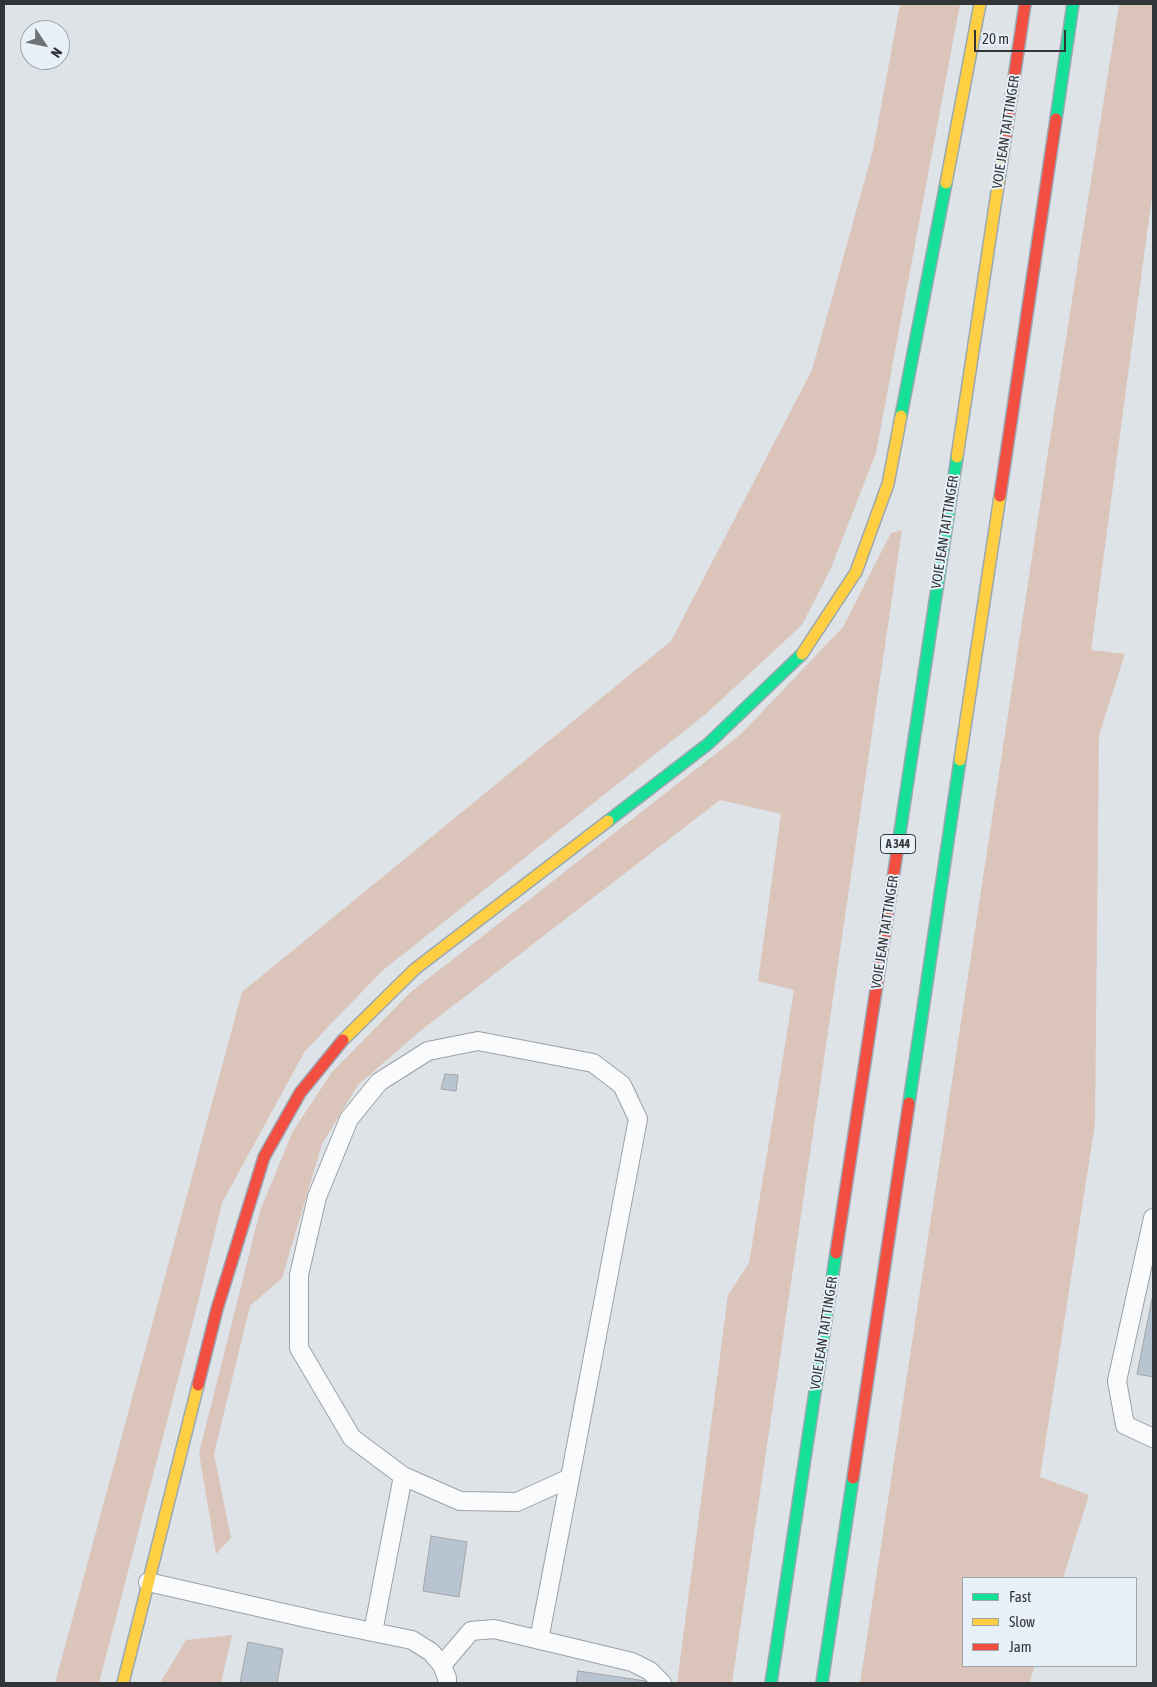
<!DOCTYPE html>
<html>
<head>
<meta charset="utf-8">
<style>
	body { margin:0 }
	#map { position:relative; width:1157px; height:1687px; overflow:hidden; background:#dee3e8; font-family:"Asap Condensed",sans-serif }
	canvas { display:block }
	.frame { position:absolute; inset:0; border:5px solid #323538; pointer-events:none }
	.legend { position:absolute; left:962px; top:1577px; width:175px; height:90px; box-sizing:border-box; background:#e8f0f8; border:1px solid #9fa5ab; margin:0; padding:6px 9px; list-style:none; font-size:15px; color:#323538 }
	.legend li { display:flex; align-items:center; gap:10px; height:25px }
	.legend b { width:25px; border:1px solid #9fa5ab }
	.north { position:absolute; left:20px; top:20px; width:50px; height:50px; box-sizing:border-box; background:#e8f0f8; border:1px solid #9fa5ab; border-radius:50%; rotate:124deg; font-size:14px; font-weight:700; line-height:20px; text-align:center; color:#323538 }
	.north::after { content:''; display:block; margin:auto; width:18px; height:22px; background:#6e7276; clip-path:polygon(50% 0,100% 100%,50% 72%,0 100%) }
	.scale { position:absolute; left:974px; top:30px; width:92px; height:22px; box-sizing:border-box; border:2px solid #323538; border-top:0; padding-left:6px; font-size:15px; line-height:18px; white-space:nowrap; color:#323538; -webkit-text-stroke:4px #e8f0f8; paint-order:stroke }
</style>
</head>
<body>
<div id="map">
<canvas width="1157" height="1687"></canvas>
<div class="frame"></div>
<ul class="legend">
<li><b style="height:6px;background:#16e098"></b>Fast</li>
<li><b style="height:6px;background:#ffcf43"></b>Slow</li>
<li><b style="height:6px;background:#f24e42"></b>Jam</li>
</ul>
<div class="north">N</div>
<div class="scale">20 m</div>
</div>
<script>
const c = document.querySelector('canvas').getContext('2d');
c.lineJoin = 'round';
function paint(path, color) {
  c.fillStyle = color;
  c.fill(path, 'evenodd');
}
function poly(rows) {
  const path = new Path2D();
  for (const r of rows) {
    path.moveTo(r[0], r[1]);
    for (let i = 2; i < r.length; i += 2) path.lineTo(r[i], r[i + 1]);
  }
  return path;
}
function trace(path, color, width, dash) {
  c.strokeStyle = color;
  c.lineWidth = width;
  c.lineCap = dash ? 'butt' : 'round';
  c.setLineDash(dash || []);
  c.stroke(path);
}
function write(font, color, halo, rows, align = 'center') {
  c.font = font + ' "Asap Condensed",sans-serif';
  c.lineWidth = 4;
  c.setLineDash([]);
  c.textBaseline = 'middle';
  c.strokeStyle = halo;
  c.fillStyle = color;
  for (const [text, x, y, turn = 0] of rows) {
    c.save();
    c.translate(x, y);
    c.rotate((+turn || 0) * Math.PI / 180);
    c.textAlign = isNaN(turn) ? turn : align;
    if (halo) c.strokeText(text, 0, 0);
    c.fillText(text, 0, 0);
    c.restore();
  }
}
const green = poly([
	[900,4,960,4,876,453,831,568,802,625,707,713,382,971,305,1051,222,1203,197,1306,99,1683,55,1683,242,992,671,641,812,370,873,150],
	[1119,4,1153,4,1153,189,1091,650,1125,654,1099,735,1095,1124,1040,1477,1089,1495,1063,1578,963,1578,963,1666,1035,1666,1029,1683,860,1683,1048,452],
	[902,530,732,1683,677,1683,728,1295,749,1263,794,990,758,981,781,814,720,800,419,1032,358,1085,322,1144,282,1278,250,1306,214,1454,231,1538,216,1554,199,1453,260,1211,293,1131,332,1072,411,992,741,734,843,627,891,533],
	[232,1635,221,1683,160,1683,186,1640]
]);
const building = poly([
	[445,1074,458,1075,456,1091,441,1089,445,1074],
	[1153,1294,1153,1377,1137,1374,1153,1294],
	[431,1536,467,1542,459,1597,423,1591,431,1536],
	[248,1642,283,1649,277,1683,240,1683,248,1642],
	[578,1671,652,1682,652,1683,576,1683,578,1671]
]);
const lane = poly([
	[1153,1218,1117,1381,1125,1425,1153,1438],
	[148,1582,319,1621,412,1640,431,1652,442,1665,447,1678,447,1683],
	[373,1632,403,1476],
	[539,1640,570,1478,638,1119,622,1085,593,1063,478,1041,428,1051,379,1082,349,1119,317,1197,299,1275,299,1348,352,1438,403,1476,460,1501,517,1502,570,1478],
	[442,1665,471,1631,494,1629,632,1662,650,1671,662,1683]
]);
const fast = poly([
	[1056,119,1073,4],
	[901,416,946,183],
	[608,821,708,744,802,654],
	[897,852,957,457],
	[909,1103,960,760],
	[771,1683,836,1253],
	[822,1683,853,1478]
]);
const slow = poly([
	[946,183,980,4],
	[957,457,1005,139],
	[802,654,856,572,888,484,901,416],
	[960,760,1000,496],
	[343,1040,415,969,608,821],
	[123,1683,198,1385]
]);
const jam = poly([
	[1005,139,1025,4],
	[1000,496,1056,119],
	[836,1253,897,852],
	[198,1385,217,1309,264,1157,300,1093,343,1040],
	[853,1478,909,1103]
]);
const shields = [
	[898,844,35]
];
const shieldNames = [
	["A 344",898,844]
];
const streetNames = [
	["VOIE JEAN TAITTINGER",1006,132,-81],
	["VOIE JEAN TAITTINGER",945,532,-81],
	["VOIE JEAN TAITTINGER",885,932,-81],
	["VOIE JEAN TAITTINGER",824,1333,-81]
];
paint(green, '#dbc5bb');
paint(building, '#b8c5d1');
trace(building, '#a2a5a9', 1);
trace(lane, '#9da0a4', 20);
trace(fast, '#9ba8b4', 14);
trace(slow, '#9ba8b4', 14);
trace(jam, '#9ba8b4', 14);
trace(lane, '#fafbfc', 18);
trace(fast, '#16e098', 11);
trace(slow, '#ffcf43', 11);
trace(jam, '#f24e42', 11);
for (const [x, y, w] of shields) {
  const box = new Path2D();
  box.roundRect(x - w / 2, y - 9.5, w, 19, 4);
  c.fillStyle = '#e8f0f8';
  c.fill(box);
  trace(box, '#323538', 1);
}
write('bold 12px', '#323538', null, shieldNames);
write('14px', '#323538', '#e8f0f8', streetNames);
</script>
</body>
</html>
